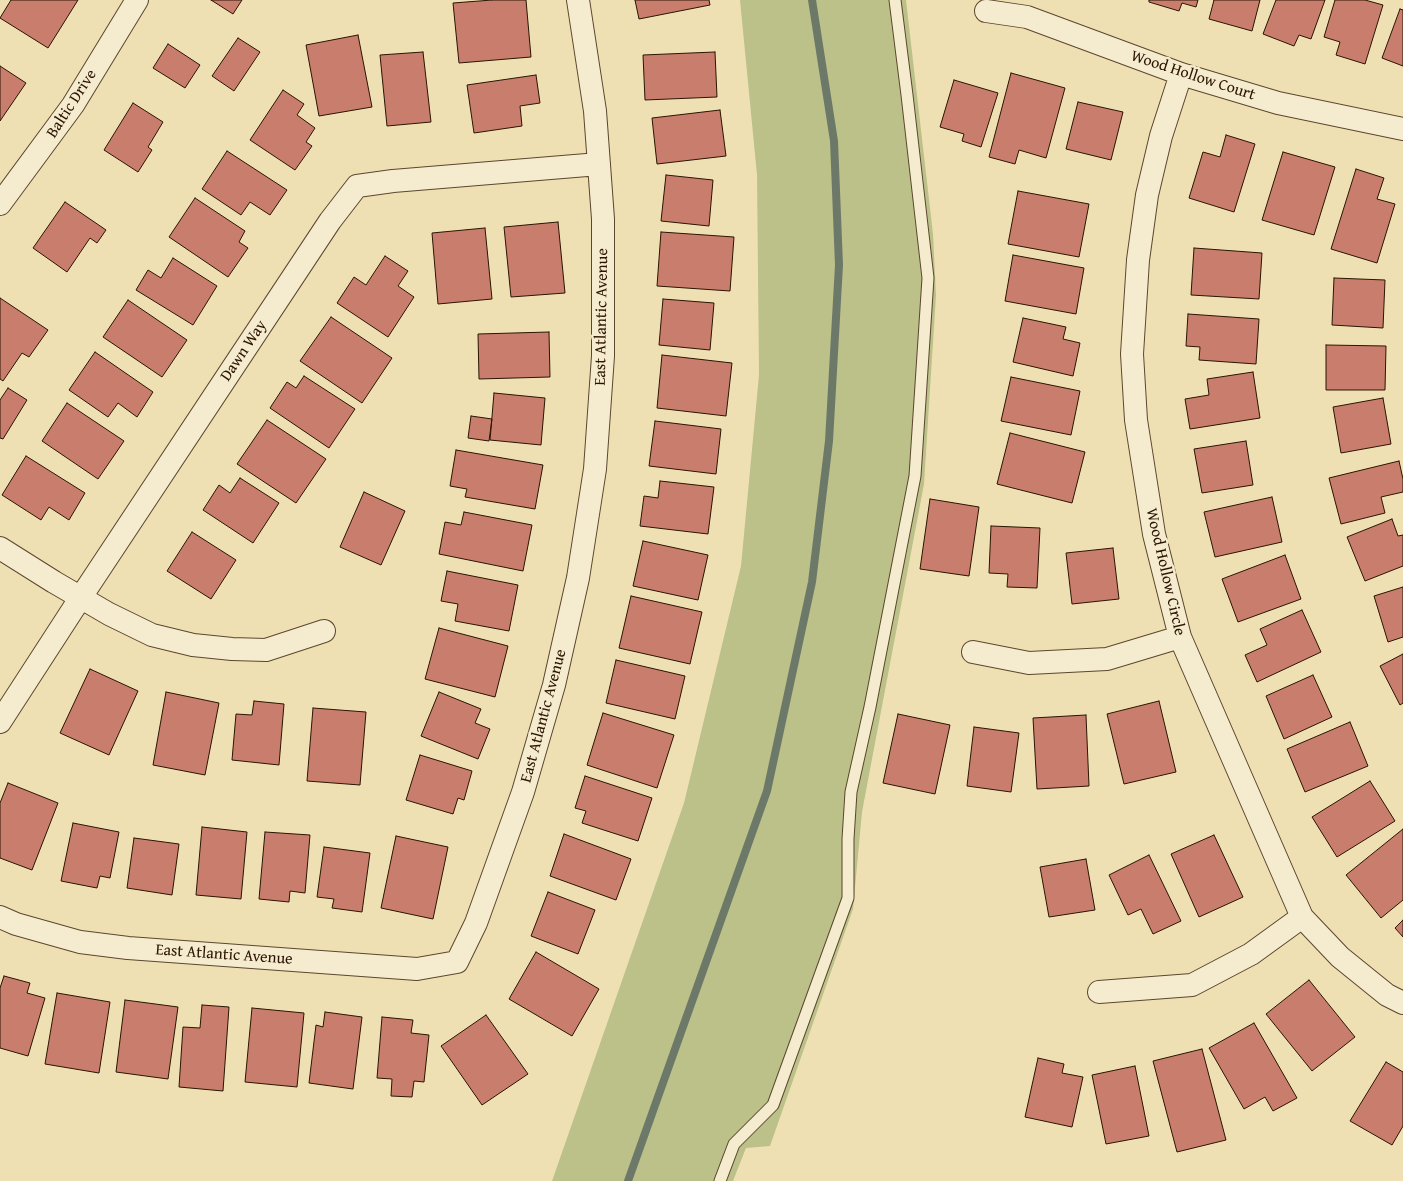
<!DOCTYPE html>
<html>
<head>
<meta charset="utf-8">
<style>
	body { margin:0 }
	canvas { display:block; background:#efe0b3 }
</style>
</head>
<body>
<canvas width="1403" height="1181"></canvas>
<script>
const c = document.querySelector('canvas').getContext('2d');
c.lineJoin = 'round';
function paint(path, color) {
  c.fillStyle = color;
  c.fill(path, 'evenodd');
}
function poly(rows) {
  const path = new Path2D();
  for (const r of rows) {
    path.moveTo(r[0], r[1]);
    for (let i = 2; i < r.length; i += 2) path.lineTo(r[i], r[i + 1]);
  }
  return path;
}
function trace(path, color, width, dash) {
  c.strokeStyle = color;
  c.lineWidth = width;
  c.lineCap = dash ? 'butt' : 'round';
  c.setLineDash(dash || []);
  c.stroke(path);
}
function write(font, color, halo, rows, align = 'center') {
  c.font = font + ' "Gentium Book Plus",serif';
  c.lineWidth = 5;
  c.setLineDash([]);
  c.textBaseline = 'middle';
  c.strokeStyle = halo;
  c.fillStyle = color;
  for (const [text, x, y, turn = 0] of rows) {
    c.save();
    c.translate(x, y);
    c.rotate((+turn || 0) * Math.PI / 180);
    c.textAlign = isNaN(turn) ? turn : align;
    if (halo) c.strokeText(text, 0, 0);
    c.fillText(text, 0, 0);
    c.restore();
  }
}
const green = poly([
	[740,0,906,0,933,234,936,295,924,484,862,812,853,909,770,1146,746,1148,733,1181,552,1181,684,803,741,566,759,375,757,175]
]);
const stream = poly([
	[628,1181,767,791,812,582,829,441,839,265,834,141,812,0]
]);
const building = poly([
	[11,0,78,0,48,48,0,18,11,0],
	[211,0,242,0,233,14,211,0],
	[492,0,526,0,531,57,459,63,453,3,492,0],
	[635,0,709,0,710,5,639,19,635,0],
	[1149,0,1198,0,1196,7,1182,3,1179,11,1149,2,1149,0],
	[1214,0,1260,0,1252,31,1209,19,1214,0],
	[1276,0,1325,0,1311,39,1299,35,1294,46,1263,34,1276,0],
	[1335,0,1365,0,1383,5,1365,64,1336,55,1340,42,1324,37,1335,0],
	[1400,9,1403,10,1403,66,1382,58,1400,9],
	[358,35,372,107,319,116,306,45,358,35],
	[238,38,260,52,234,91,212,76,238,38],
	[168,44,200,65,185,88,153,68,168,44],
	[423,52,431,122,387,126,380,55,423,52],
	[715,52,717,97,645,100,643,55,715,52],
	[0,66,26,83,0,121,0,66],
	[1011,73,1065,88,1046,158,1019,150,1015,164,989,157,1011,73],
	[536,75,540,103,520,106,522,126,474,133,467,85,536,75],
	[954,80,998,93,981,147,962,141,964,134,940,127,954,80],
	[283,90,304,104,297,115,315,128,306,142,312,146,295,170,250,140,283,90],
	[1078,102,1123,112,1111,160,1066,149,1078,102],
	[133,103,163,122,148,147,152,150,138,172,104,150,133,103],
	[720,110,726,156,657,164,652,118,720,110],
	[1226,135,1255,144,1234,212,1189,198,1203,152,1220,157,1226,135],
	[227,151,287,190,270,215,250,202,241,215,202,189,227,151],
	[1283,152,1335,167,1314,235,1262,220,1283,152],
	[1356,169,1384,178,1377,199,1395,204,1377,263,1331,249,1356,169],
	[666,175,713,180,709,226,661,221,666,175],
	[1018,191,1089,204,1079,257,1008,244,1018,191],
	[195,198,245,231,239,242,248,248,228,277,169,237,195,198],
	[65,202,106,230,97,243,90,238,67,272,33,248,65,202],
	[558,222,565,293,511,297,504,227,558,222],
	[485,228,492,299,438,304,432,233,485,228],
	[661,232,734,237,730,291,657,286,661,232],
	[1194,248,1262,253,1259,299,1191,295,1194,248],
	[1013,255,1084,268,1076,314,1005,301,1013,255],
	[385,256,408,271,398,286,414,297,388,337,337,303,354,277,366,285,385,256],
	[173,258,217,286,193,325,136,290,148,270,161,278,173,258],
	[1334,278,1385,280,1383,328,1332,325,1334,278],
	[0,298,48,330,29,357,22,353,3,381,0,379,0,298],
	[663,299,714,303,710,350,659,345,663,299],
	[128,300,187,340,162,377,103,337,128,300],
	[1188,314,1259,319,1256,364,1199,360,1200,347,1186,346,1188,314],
	[331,317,392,358,362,403,300,361,331,317],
	[1023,318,1066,327,1063,339,1080,343,1073,376,1013,362,1023,318],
	[549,332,550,377,479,379,478,334,549,332],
	[1326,345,1386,346,1385,390,1326,390,1326,345],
	[95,352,153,392,137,417,118,403,108,417,69,390,95,352],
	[662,355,732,363,726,416,657,408,662,355],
	[1253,372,1260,418,1190,429,1185,399,1209,395,1207,379,1253,372],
	[304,376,355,409,329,448,270,408,287,382,296,388,304,376],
	[1011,377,1080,391,1071,435,1001,421,1011,377],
	[8,388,27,400,3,439,0,438,0,400,8,388],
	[494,393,545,398,541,445,490,440,494,393],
	[1383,398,1391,444,1341,453,1333,407,1383,398],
	[67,403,124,441,98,479,42,441,67,403],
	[471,416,492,419,489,441,468,438,471,416],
	[267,420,326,459,296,503,237,464,267,420],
	[655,421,721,429,716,474,649,466,655,421],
	[1010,433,1085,452,1072,503,997,484,1010,433],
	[1246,441,1253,485,1202,493,1194,449,1246,441],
	[456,450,543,465,535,509,465,497,467,489,450,486,456,450],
	[26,456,85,493,69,520,49,507,41,520,2,495,26,456],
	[1399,461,1403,479,1403,492,1381,497,1385,513,1341,524,1329,478,1399,461],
	[240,478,279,503,253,543,203,510,219,485,230,493,240,478],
	[660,481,714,487,708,534,640,526,644,496,658,498,660,481],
	[364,492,405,511,381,565,340,547,364,492],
	[1272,497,1282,542,1215,557,1204,512,1272,497],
	[930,499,979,507,969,576,920,569,930,499],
	[464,512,532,525,523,571,439,554,445,522,461,525,464,512],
	[1392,519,1398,536,1403,535,1403,566,1365,581,1347,537,1392,519],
	[991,526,1040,528,1037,588,1007,587,1008,574,989,573,991,526],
	[192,532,236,560,211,599,167,571,192,532],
	[643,541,708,555,698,600,633,586,643,541],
	[1113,548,1119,599,1072,604,1066,553,1113,548],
	[1285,555,1301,599,1238,622,1222,579,1285,555],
	[447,571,518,585,509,631,455,621,458,604,441,601,447,571],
	[1403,587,1403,637,1388,642,1374,596,1403,587],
	[631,596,702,612,690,664,619,648,631,596],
	[1302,610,1321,652,1257,682,1245,655,1267,645,1260,629,1302,610],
	[439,628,508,646,495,697,425,679,439,628],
	[1403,654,1403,703,1400,705,1380,666,1403,654],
	[616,660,685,676,675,719,606,703,616,660],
	[90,669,138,691,109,755,60,733,90,669],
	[1313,675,1332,717,1284,739,1266,696,1313,675],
	[166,692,219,703,205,775,153,765,166,692],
	[439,692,481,709,475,723,490,729,478,759,421,736,439,692],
	[254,701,284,704,279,765,232,760,236,714,252,715,254,701],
	[1159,701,1176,772,1124,784,1107,714,1159,701],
	[313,708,366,712,360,785,307,781,313,708],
	[603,713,674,735,657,788,587,765,603,713],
	[898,714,950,725,935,794,883,783,898,714],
	[1086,715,1089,786,1037,789,1033,718,1086,715],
	[1350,722,1368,766,1305,792,1287,749,1350,722],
	[974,727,1019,733,1011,792,967,786,974,727],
	[420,755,472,771,464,800,458,798,453,814,406,800,420,755],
	[585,776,652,798,638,841,582,823,586,811,575,808,585,776],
	[1370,781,1395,821,1337,857,1312,817,1370,781],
	[8,783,58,803,32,870,0,858,0,803,8,783],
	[73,823,119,832,110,878,100,876,97,888,61,881,73,823],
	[202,827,247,832,241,899,196,895,202,827],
	[1403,829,1403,900,1381,918,1346,875,1403,829],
	[265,832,310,835,305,893,290,891,289,902,259,899,265,832],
	[564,834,631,859,616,900,550,876,564,834],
	[1214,835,1243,897,1199,917,1171,854,1214,835],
	[396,836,448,847,433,919,381,908,396,836],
	[134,838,179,844,172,895,127,888,134,838],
	[324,847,370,853,362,912,332,908,334,899,317,897,324,847],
	[1149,855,1181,921,1153,934,1141,909,1128,915,1109,875,1149,855],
	[1086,859,1095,910,1049,917,1040,867,1086,859],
	[548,892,595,910,578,954,531,936,548,892],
	[1403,920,1403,937,1395,928,1403,920],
	[536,952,599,989,572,1036,509,999,536,952],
	[4,976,30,983,27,993,45,998,28,1056,0,1048,0,988,4,976],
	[1309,980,1355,1037,1312,1071,1266,1014,1309,980],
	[57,993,110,1002,99,1073,45,1064,57,993],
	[125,1000,178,1007,168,1079,116,1072,125,1000],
	[202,1005,229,1007,223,1091,179,1087,183,1027,200,1028,202,1005],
	[252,1008,304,1013,297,1087,245,1082,252,1008],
	[325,1012,362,1017,353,1089,309,1083,316,1025,323,1027,325,1012],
	[486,1015,528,1074,482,1105,441,1046,486,1015],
	[382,1017,413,1020,411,1033,429,1035,424,1082,414,1081,412,1097,391,1096,392,1079,377,1078,382,1017],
	[1254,1023,1297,1098,1273,1111,1265,1097,1244,1109,1209,1048,1254,1023],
	[1202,1049,1226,1140,1177,1152,1153,1061,1202,1049],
	[1038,1058,1064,1064,1062,1073,1083,1077,1072,1127,1025,1117,1038,1058],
	[1386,1062,1403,1072,1403,1126,1392,1145,1350,1121,1386,1062],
	[1135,1066,1149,1136,1106,1144,1092,1075,1135,1066]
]);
const lane = poly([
	[720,1181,734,1144,773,1105,848,898,848,839,851,792,870,707,915,476,928,278,907,95,895,0]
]);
const street = poly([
	[986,11,1027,17,1181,74,1278,103,1403,129],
	[1181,74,1161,136,1147,195,1138,260,1132,354,1136,420,1154,534,1180,637,1302,917,1340,957,1387,995,1403,1003],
	[0,204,73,105,137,0],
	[0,548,54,582,109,614,152,635,193,645,232,649,266,650,324,631],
	[973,652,1029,663,1107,659,1180,637],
	[0,722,81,597,330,221,357,186,393,181,599,164],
	[0,917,16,924,80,942,128,948,417,969,457,962,476,923,523,792,554,685,578,578,595,469,603,356,603,219,595,111,578,0],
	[1099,992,1192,985,1251,954,1302,917]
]);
const streetNames = [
	["Wood Hollow Court",1193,76,18],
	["Baltic Drive",72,104,-57],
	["East Atlantic Avenue",602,317,-89],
	["Dawn Way",244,351,-56],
	["Wood Hollow Circle",1165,572,77],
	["East Atlantic Avenue",544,716,-75],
	["East Atlantic Avenue",224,955,4]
];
paint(green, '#bcc18a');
trace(stream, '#6d7968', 8);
paint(building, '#c97d6d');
trace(building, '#2a1402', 1);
trace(lane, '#5b472e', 13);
trace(street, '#5b472e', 24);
trace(lane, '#f5ebce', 11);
trace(street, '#f5ebce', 22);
write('16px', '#2a1402', '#f5ebce', streetNames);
</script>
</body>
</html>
